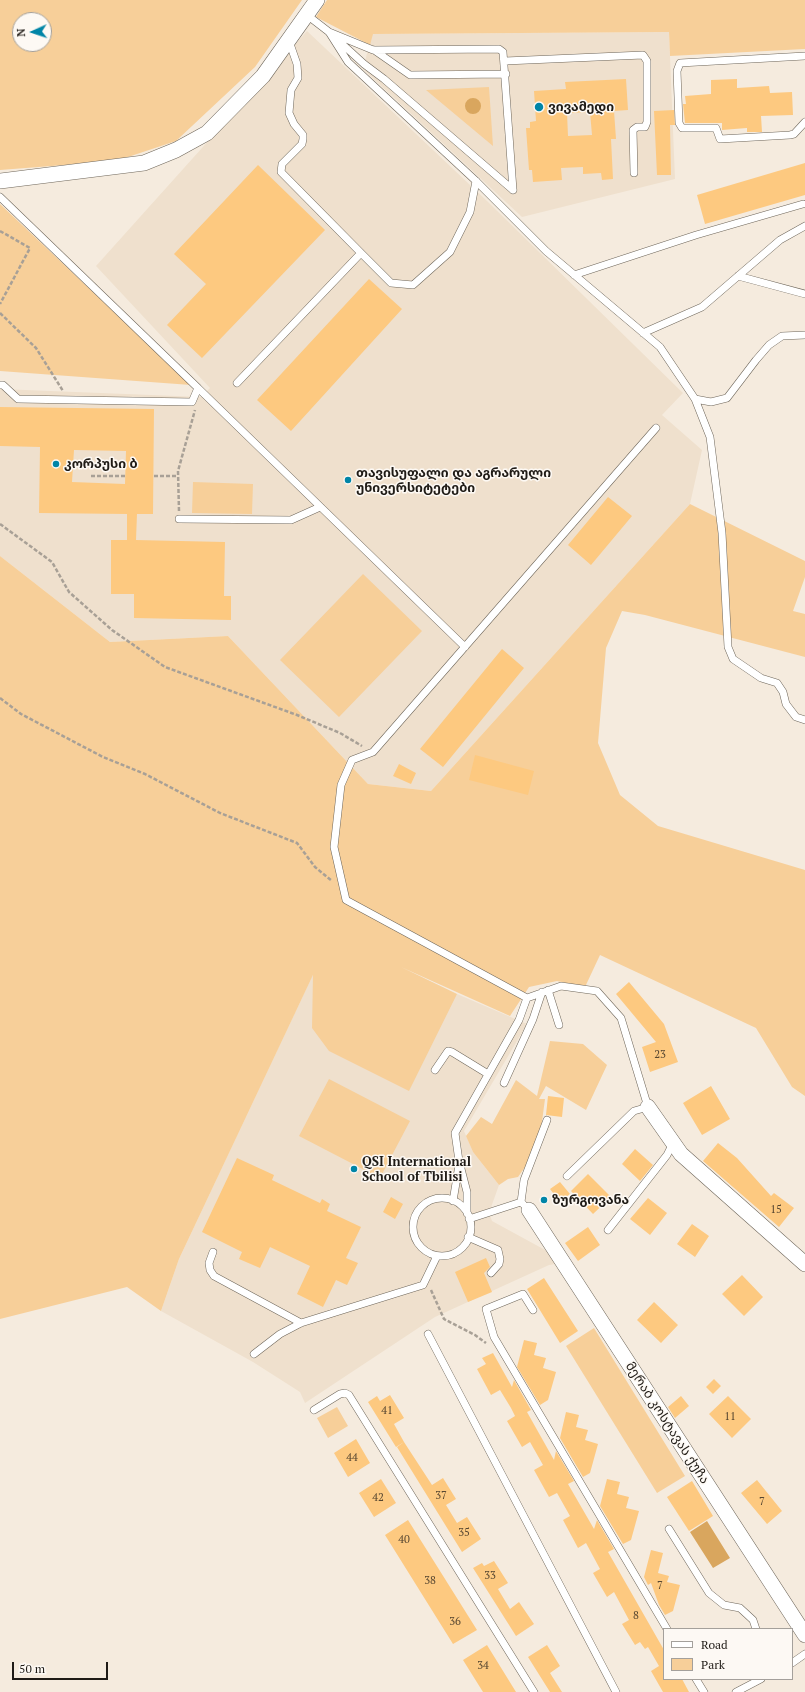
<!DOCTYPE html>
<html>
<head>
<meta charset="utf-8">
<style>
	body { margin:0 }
	#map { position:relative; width:805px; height:1692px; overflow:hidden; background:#f5ebde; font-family:"PT Serif",serif }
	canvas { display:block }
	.legend { position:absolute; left:663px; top:1628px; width:130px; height:52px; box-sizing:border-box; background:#fdf9f4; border:1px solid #a4a09b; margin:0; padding:5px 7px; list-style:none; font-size:12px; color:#1f1b16 }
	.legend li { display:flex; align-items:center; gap:8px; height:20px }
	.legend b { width:20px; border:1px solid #a4a09b }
	.north { position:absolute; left:12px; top:12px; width:40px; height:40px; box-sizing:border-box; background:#fdf9f4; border:1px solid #a4a09b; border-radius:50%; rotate:267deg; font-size:11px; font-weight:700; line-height:16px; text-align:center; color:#1f1b16 }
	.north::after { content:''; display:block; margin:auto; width:14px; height:18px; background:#0085a7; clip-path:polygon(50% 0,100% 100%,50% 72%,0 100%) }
	.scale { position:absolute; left:12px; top:1662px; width:96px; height:18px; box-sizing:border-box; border:2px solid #1f1b16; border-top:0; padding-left:5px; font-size:12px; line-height:14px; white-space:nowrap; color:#1f1b16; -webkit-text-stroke:3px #fdf9f4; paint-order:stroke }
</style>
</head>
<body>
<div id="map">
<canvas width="805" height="1692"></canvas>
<ul class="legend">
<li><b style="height:5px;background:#fff"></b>Road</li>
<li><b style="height:11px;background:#f7cf99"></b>Park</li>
</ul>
<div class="north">N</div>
<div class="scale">50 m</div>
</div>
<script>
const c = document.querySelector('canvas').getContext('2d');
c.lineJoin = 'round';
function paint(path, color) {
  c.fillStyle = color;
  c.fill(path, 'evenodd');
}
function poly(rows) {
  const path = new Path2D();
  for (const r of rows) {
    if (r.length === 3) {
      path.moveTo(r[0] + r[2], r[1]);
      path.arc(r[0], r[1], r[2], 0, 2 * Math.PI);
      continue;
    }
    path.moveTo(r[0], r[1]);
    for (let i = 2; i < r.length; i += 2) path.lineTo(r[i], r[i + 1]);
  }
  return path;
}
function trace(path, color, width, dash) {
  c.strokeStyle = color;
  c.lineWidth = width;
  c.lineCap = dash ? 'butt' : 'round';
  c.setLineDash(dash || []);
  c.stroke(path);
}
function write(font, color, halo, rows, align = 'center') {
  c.font = font + ' "PT Serif","Noto Sans Georgian",serif';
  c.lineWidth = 3;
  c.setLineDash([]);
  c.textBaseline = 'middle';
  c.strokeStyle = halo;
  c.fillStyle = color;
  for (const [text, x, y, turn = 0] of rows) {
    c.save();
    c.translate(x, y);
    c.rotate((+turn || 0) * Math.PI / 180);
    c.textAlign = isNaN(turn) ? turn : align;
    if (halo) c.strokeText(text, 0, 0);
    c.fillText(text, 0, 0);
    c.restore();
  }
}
const built = poly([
	[307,31,487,201,683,393,662,415,702,450,690,504,431,791,368,784,228,636,110,642,0,556,0,389,201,397,210,388,96,266],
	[669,32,675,179,522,217,363,69,372,34],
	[347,942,457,994,527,1024,464,1131,473,1152,499,1185,489,1213,492,1221,547,1251,556,1264,549,1265,435,1317,305,1403,300,1392,253,1362,161,1311,179,1259,326,947]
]);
const green = poly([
	[0,0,302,0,255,67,176,141,116,161,0,170],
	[20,20,44,20,44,44,20,44],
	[327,0,805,0,805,49,670,56,669,32,373,34,370,45,316,17],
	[489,87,493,146,426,90],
	[0,204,191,385,0,371],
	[193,482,253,484,252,514,192,513],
	[690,504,805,561,805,577,793,611,805,614,805,657,645,615,622,611,606,648,598,743,620,795,658,826,805,870,805,1096,792,1087,756,1028,600,955,585,987,557,981,529,987,510,1016,401,967,457,994,409,1091,329,1051,312,1028,313,975,179,1259,161,1311,127,1287,0,1319,0,556,110,642,228,636,368,784,431,791],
	[363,574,422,631,339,717,280,660],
	[550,1041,583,1044,607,1065,586,1110,546,1086,539,1099,545,1099,541,1129,530,1160,518,1177,508,1179,499,1185,473,1152,466,1136,481,1117,492,1124,516,1080,537,1096],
	[329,1079,410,1121,380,1178,299,1136],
	[594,1328,685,1476,657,1493,566,1346],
	[337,1407,348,1426,328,1438,317,1418]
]);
const water = poly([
	[473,106,8],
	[707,1521,730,1558,713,1568,690,1532]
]);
const building = poly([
	[626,79,628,110,614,111,616,139,611,139,613,179,602,180,601,173,583,174,583,167,561,168,562,180,533,182,532,170,529,170,526,128,530,128,530,122,536,121,534,91,566,89,565,82],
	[590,112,592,135,568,136,567,113],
	[737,79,737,88,769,86,770,93,792,92,793,115,761,116,762,132,747,132,747,128,722,130,722,123,685,123,683,104,686,104,685,96,711,94,711,80],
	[674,110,675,125,670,125,671,175,657,175,654,111],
	[805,163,805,195,705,224,697,195],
	[258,165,325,230,202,358,167,325,206,284,174,254],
	[369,279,402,309,291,431,257,400],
	[0,407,154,409,153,514,137,514,136,540,225,542,224,596,231,596,231,620,134,618,134,594,111,594,111,540,127,540,127,514,39,513,40,447,0,446],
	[74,450,126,451,125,484,72,482],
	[608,497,632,516,591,565,568,545],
	[502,649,524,668,443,767,420,749],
	[475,755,534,771,528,795,469,780],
	[399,764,416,773,411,784,393,776],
	[629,982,664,1024,678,1062,650,1072,642,1047,656,1042,616,994],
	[711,1086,730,1119,702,1135,683,1103],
	[548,1096,564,1098,562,1117,546,1115],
	[718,1143,737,1158,771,1196,774,1193,794,1208,779,1227,703,1161],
	[635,1149,653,1165,640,1181,622,1164],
	[237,1158,274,1175,272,1180,320,1203,322,1199,330,1204,327,1211,361,1227,346,1258,358,1263,347,1285,336,1280,323,1307,297,1294,310,1266,270,1247,260,1268,239,1259,242,1252,202,1232],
	[588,1174,611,1197,593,1214,571,1191],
	[560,1182,570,1194,560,1202,550,1189],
	[391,1197,403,1204,395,1219,383,1212],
	[648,1198,667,1213,650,1235,630,1219],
	[692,1224,709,1236,695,1257,677,1244],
	[588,1227,600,1245,578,1261,565,1243],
	[486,1258,490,1267,484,1273,492,1292,468,1302,455,1272],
	[742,1275,763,1297,744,1316,722,1294],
	[544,1278,578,1331,560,1343,527,1289],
	[654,1302,678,1325,661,1343,637,1320],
	[524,1340,537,1343,534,1355,546,1358,543,1368,556,1372,548,1400,540,1405,517,1367],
	[493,1353,512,1387,514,1380,531,1410,527,1412,554,1460,556,1451,574,1481,568,1484,594,1529,597,1520,614,1549,608,1552,664,1650,664,1679,682,1679,689,1692,663,1692,651,1671,659,1666,648,1647,645,1649,640,1642,635,1645,622,1624,629,1620,614,1592,607,1597,593,1573,600,1569,586,1543,578,1548,563,1520,570,1516,557,1493,549,1497,534,1470,543,1465,530,1442,522,1447,507,1421,515,1416,511,1408,500,1390,491,1395,477,1369,486,1364,482,1358],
	[714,1379,721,1386,713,1394,706,1387],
	[390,1395,404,1418,394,1424,404,1442,396,1447,368,1402,377,1396,380,1401],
	[681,1396,689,1406,675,1418,668,1407],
	[728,1396,751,1419,732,1438,709,1414],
	[566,1412,579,1415,576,1427,588,1430,585,1440,598,1444,590,1473,583,1477,560,1438],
	[356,1439,370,1463,348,1477,334,1453],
	[404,1442,432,1485,443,1478,456,1499,446,1505,457,1523,467,1517,481,1539,462,1552,397,1447],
	[381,1479,396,1503,374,1517,359,1493],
	[607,1479,620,1482,617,1494,629,1497,626,1508,639,1511,631,1540,623,1544,600,1506],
	[757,1480,782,1511,767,1524,741,1493],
	[692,1481,713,1516,689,1531,667,1497],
	[408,1520,477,1630,453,1644,385,1535],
	[651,1550,663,1553,658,1573,669,1576,667,1582,680,1585,673,1611,665,1615,659,1605,651,1583,648,1585,644,1577],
	[494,1561,508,1583,498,1589,510,1609,519,1602,534,1624,516,1636,473,1568,482,1563,484,1566],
	[487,1645,516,1692,483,1692,463,1660],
	[547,1645,560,1666,550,1673,562,1692,550,1692,528,1657]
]);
const path = poly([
	[0,231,30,248,0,304],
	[0,313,36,348,63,391],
	[91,476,125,476],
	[154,476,178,476],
	[179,511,178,471,195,410],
	[0,524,52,562,69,592,112,630,165,667,297,715,340,733,362,746],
	[0,698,21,714,103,757,145,774,220,813,297,843,315,867,332,881],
	[431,1290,444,1319,475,1335,486,1343]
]);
const lane = poly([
	[307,15,329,32,364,64,384,79,513,190],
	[329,32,348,62,476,181,546,251,660,347,695,399,711,402,727,398,756,360,769,345,782,336,805,335],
	[329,32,373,50,499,49,503,52,513,190],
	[289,41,297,64,298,78,291,90,289,113,294,124,303,135,303,139,302,144,282,164,281,172,361,253],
	[374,50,410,75,506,74],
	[805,56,680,63,677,71,679,123,682,128,716,128,720,139,790,135,794,134,805,122],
	[505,61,643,55,647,61,647,122,645,127,637,127,633,130,634,173],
	[0,197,198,388],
	[574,275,696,235,803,204],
	[738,276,805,294],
	[643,333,702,307,780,240,805,226],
	[237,383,361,253,391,283,413,285,450,252,470,212,476,181],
	[0,385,3,385,18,399,192,402,198,388,465,647],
	[695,399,710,437,722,533,728,647,733,659,761,678,777,683,783,692,786,704,796,717,805,720],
	[179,519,291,520,320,507],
	[548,990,559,1025],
	[435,1070,448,1051,452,1052,488,1074],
	[504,1083,533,1019,542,992],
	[567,1176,634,1111,648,1107,621,1018,597,991,561,986,527,998,346,900,334,847,341,785,352,760,373,752,656,428],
	[442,1227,29],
	[453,1201,459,1165],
	[521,1202,524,1180,547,1120],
	[467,1213,467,1192,459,1161,455,1133,519,1020,527,998],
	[469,1219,521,1202,523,1204],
	[608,1230,667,1155,673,1143],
	[468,1237,498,1250,500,1259,499,1264,491,1273],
	[213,1252,209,1263,210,1270,214,1276,301,1323],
	[533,1310,523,1294,486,1309,494,1337,667,1629],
	[428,1334,616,1692],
	[254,1354,280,1334,301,1323,423,1285,437,1256],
	[314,1410,340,1394,345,1393,349,1395,534,1692],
	[669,1529,709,1593,724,1605,740,1608,753,1620,756,1629],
	[792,1663,805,1654],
	[696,1679,704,1692],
	[736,1692,761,1679]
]);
const street = poly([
	[0,181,144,163,176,150,207,133,263,76,317,0],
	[648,1107,681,1154,805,1264],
	[529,1210,805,1635]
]);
const markers = [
	[539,107,5,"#0085a7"],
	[56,464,4,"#0085a7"],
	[348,480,4,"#0085a7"],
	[354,1169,4,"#0085a7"],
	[544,1200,4,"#0085a7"]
];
const numberNames = [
	["23",660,1055],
	["15",776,1210],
	["41",387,1411],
	["11",730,1417],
	["44",352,1458],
	["37",441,1496],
	["42",378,1498],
	["7",762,1502],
	["35",464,1533],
	["40",404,1540],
	["33",490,1576],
	["38",430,1581],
	["7",660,1586],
	["8",636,1616],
	["36",455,1622],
	["34",483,1666]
];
const poiNames = [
	["ვივამედი",548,107],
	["კორპუსი ბ",64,464],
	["თავისუფალი და აგრარული",356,473],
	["უნივერსიტეტები",356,488],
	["QSI International",362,1162],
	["School of Tbilisi",362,1177],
	["ზურგოვანა",552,1200]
];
const streetNames = [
	["მერაბ კოსტავას ქუჩა",667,1423,57]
];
paint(built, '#efe0cd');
paint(green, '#f7cf99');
paint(water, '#d9a65e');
paint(building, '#fdc980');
trace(lane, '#6e665a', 8);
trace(street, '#6e665a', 16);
trace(path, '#a8a096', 2.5, [4, 2]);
trace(lane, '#fff', 7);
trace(street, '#fff', 15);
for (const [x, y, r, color] of markers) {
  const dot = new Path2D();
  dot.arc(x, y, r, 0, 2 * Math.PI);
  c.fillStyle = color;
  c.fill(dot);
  trace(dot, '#fdf9f4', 1.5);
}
write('11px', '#564630', null, numberNames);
write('bold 13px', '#1f1b16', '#fdf9f4', poiNames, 'left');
write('13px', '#1f1b16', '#fdf9f4', streetNames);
</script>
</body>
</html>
